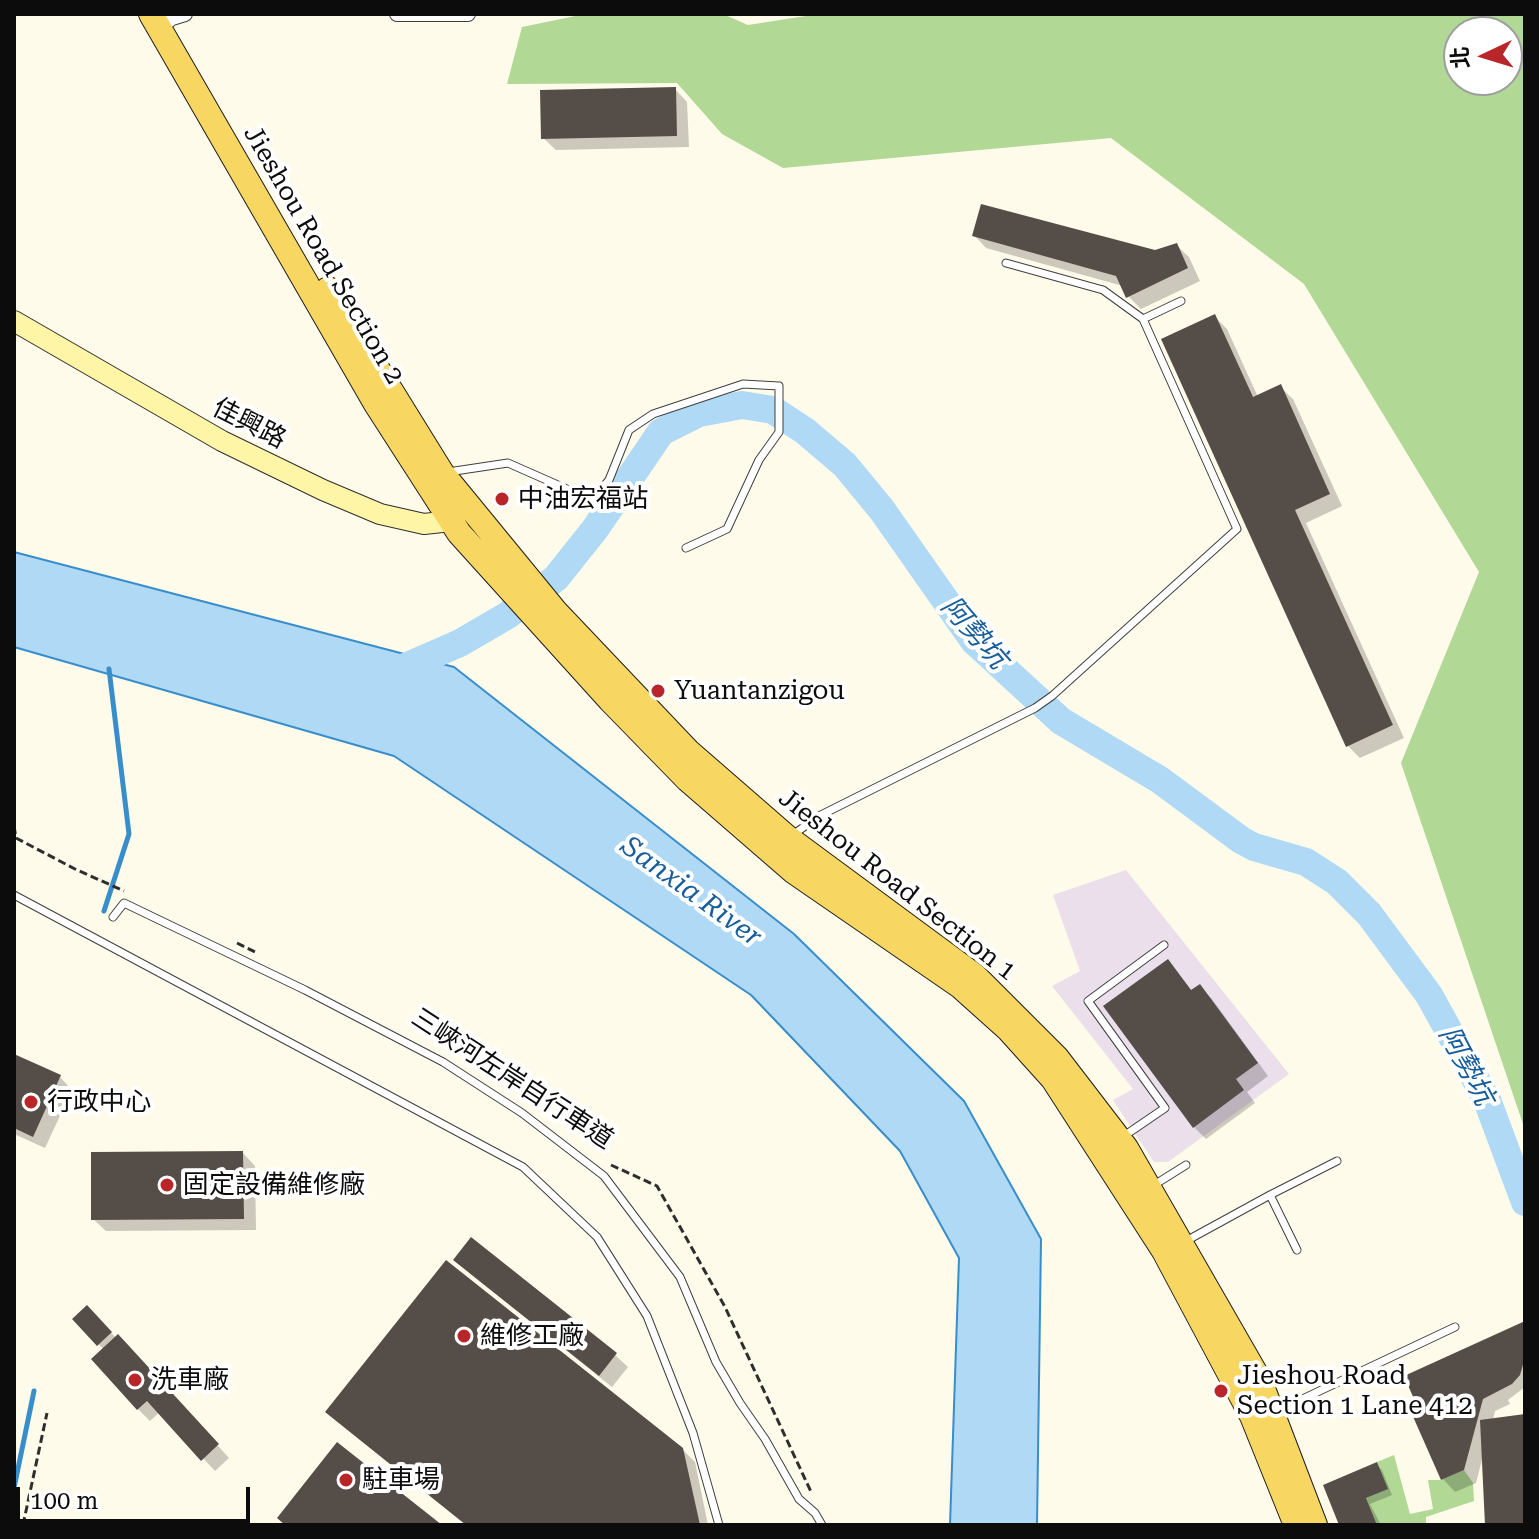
<!DOCTYPE html>
<html>
<head>
<meta charset="utf-8">
<style>
	body { margin:0 }
	#map { position:relative; width:1539px; height:1539px; overflow:hidden; background:#fffbea; font-family:"Roboto Serif","Noto Sans TC",serif }
	canvas { display:block }
	.frame { position:absolute; inset:0; border:16px solid #0c0c0c; pointer-events:none }
	.north { position:absolute; left:1443px; top:16px; width:80px; height:80px; box-sizing:border-box; background:#fff; border:2px solid #9e9e9e; border-radius:50%; rotate:266deg; font-size:22px; font-weight:700; line-height:32px; text-align:center; color:#0c0c0c }
	.north::after { content:''; display:block; margin:auto; width:28px; height:36px; background:#b92629; clip-path:polygon(50% 0,100% 100%,50% 72%,0 100%) }
	.scale { position:absolute; left:16px; top:1487px; width:234px; height:36px; box-sizing:border-box; border:4px solid #0c0c0c; border-top:0; padding-left:10px; font-size:24px; line-height:28px; white-space:nowrap; color:#0c0c0c; -webkit-text-stroke:6px #fff; paint-order:stroke }
</style>
</head>
<body>
<div id="map">
<canvas width="1539" height="1539"></canvas>
<div class="frame"></div>
<div class="north">北</div>
<div class="scale">100 m</div>
</div>
<script>
const c = document.querySelector('canvas').getContext('2d');
c.lineJoin = 'round';
function paint(path, color) {
  c.fillStyle = color;
  c.fill(path, 'evenodd');
}
function poly(rows) {
  const path = new Path2D();
  for (const r of rows) {
    path.moveTo(r[0], r[1]);
    for (let i = 2; i < r.length; i += 2) path.lineTo(r[i], r[i + 1]);
  }
  return path;
}
function trace(path, color, width, dash) {
  c.strokeStyle = color;
  c.lineWidth = width;
  c.lineCap = dash ? 'butt' : 'round';
  c.setLineDash(dash || []);
  c.stroke(path);
}
function write(font, color, halo, rows, align = 'center') {
  c.font = font + ' "Roboto Serif","Noto Sans TC",serif';
  c.lineWidth = 8;
  c.setLineDash([]);
  c.textBaseline = 'middle';
  c.strokeStyle = halo;
  c.fillStyle = color;
  for (const [text, x, y, turn = 0] of rows) {
    c.save();
    c.translate(x, y);
    c.rotate((+turn || 0) * Math.PI / 180);
    c.textAlign = isNaN(turn) ? turn : align;
    if (halo) c.strokeText(text, 0, 0);
    c.fillText(text, 0, 0);
    c.restore();
  }
}
const industrial = poly([
	[1126,870,1289,1074,1168,1162,1154,1162,1113,1100,1133,1089,1052,986,1080,971,1053,895]
]);
const forest = poly([
	[585,14,723,14,748,25,819,14,1525,14,1525,1130,1401,763,1479,572,1304,284,1111,138,783,168,722,134,677,83,507,84,522,27],
	[1459,32,1507,32,1507,80,1459,80],
	[1394,1455,1410,1514,1433,1509,1428,1480,1441,1480,1464,1470,1473,1483,1474,1501,1426,1517,1426,1525,1377,1525,1366,1498,1387,1489,1377,1462]
]);
const water = poly([
	[14,552,454,667,794,934,964,1101,1041,1239,1037,1525,950,1525,959,1258,900,1151,751,995,394,756,14,647,14,552]
]);
const shadow = poly([
	[675,89,687,102,689,147,556,150,543,138],
	[974,235,1155,252,1176,245,1189,257,1200,281,1141,309,1128,296,1123,286,986,248],
	[1214,316,1227,329,1258,397,1280,387,1293,399,1342,506,1306,523,1404,738,1360,758,1348,746],
	[1167,961,1193,992,1200,987,1212,999,1268,1076,1247,1092,1255,1103,1206,1139,1194,1127],
	[14,1056,60,1077,72,1090,45,1148,14,1134],
	[243,1153,255,1166,256,1230,106,1231,93,1219],
	[468,1272,615,1355,628,1367,612,1387],
	[87,1307,116,1338,130,1349,229,1458,215,1471,160,1412,150,1421,138,1409,104,1350,75,1319],
	[1525,1324,1525,1387,1508,1400,1510,1404,1495,1411,1493,1420,1525,1416,1525,1525,1487,1525,1483,1456,1476,1483,1455,1492,1443,1479,1409,1404],
	[682,1449,695,1462,708,1525,466,1525],
	[1376,1465,1382,1470,1392,1495,1370,1504,1381,1525,1341,1525]
]);
const stream = poly([
	[104,911,129,834,109,669],
	[14,1488,34,1391]
]);
const river = poly([
	[389,674,460,643,508,615,556,578,595,529,661,432,699,413,742,405,773,410,805,431,845,465,882,510,974,641,1061,721,1160,780,1241,840,1254,847,1306,862,1337,882,1369,914,1429,995,1487,1100,1525,1202]
]);
const building = poly([
	[676,87,677,136,541,139,540,90],
	[981,204,1155,250,1177,243,1188,268,1126,298,1116,276,972,236],
	[1215,314,1253,397,1281,384,1330,494,1295,510,1393,725,1346,747,1161,339],
	[1168,959,1191,990,1200,984,1258,1063,1236,1079,1244,1090,1193,1128,1103,1006],
	[14,1054,61,1075,33,1137,14,1128],
	[243,1151,244,1219,91,1220,91,1152],
	[471,1237,617,1353,599,1376,453,1260],
	[446,1260,683,1448,700,1525,466,1525,325,1412],
	[87,1305,112,1332,97,1346,72,1319],
	[1525,1321,1525,1358,1520,1375,1512,1384,1483,1399,1464,1470,1441,1480,1407,1403,1414,1399,1404,1376],
	[118,1334,219,1444,201,1461,147,1401,137,1410,91,1359],
	[1525,1414,1525,1525,1485,1525,1480,1420],
	[337,1442,442,1525,285,1525,277,1518],
	[1377,1462,1388,1489,1366,1498,1377,1525,1339,1525,1323,1485]
]);
const path = poly([
	[14,826,16,838,75,869,124,891],
	[237,943,255,952],
	[611,1165,657,1186,725,1307,812,1494],
	[23,1525,47,1413]
]);
const lane = poly([
	[1006,263,1103,290,1143,319],
	[448,472,508,463,576,493,587,496,598,493,609,480,629,430,653,414,743,384,779,386,779,432,759,460,727,529,686,548],
	[791,836,821,815,1035,708,1052,696,1237,529,1143,319,1181,301],
	[14,895,523,1167,597,1237,647,1316,693,1433,719,1525],
	[113,917,124,903,305,990,443,1062,522,1113,604,1176,680,1277,716,1362,740,1403,765,1439,799,1499,815,1513,822,1525],
	[1121,1138,1165,1108,1088,1001,1164,945],
	[1154,1185,1186,1165],
	[1270,1195,1337,1161],
	[1186,1241,1270,1195,1297,1250],
	[1275,1412,1455,1327]
]);
const street = poly([
	[397,14,468,14],
	[159,28,172,18,185,14]
]);
const secondary = poly([
	[14,321,222,441,323,490,380,514,424,524,451,521,460,511]
]);
const primary = poly([
	[151,14,376,404,459,533,610,700,688,780,793,871,960,986,1008,1029,1053,1079,1164,1251,1252,1416,1296,1525],
	[328,289,442,473,556,612,612,671,688,751,788,838,975,976,1057,1058,1126,1148,1260,1381,1315,1525]
]);
const markers = [
	[502,499,8,"#b92629"],
	[658,691,8,"#b92629"],
	[31,1102,8,"#b92629"],
	[167,1185,8,"#b92629"],
	[464,1336,8,"#b92629"],
	[135,1380,8,"#b92629"],
	[1221,1391,8,"#b92629"],
	[346,1480,8,"#b92629"]
];
const streetNames = [
	["Jieshou Road Section 2",323,255,60],
	["佳興路",249,424,27],
	["Jieshou Road Section 1",897,885,38],
	["三峽河左岸自行車道",512,1079,33]
];
const poiNames = [
	["中油宏福站",518,499],
	["Yuantanzigou",674,691],
	["行政中心",47,1102],
	["固定設備維修廠",183,1185],
	["維修工廠",480,1336],
	["Jieshou Road",1237,1376],
	["Section 1 Lane 412",1237,1406],
	["洗車廠",151,1380],
	["駐車場",362,1480]
];
const waterNames = [
	["阿勢坑",974,633,49],
	["Sanxia River",691,892,36],
	["阿勢坑",1466,1066,62]
];
paint(industrial, '#eadfeb');
paint(forest, '#b1d895');
paint(water, '#b0d9f5');
trace(water, '#388dcb', 2);
paint(shadow, '#0003');
trace(stream, '#388dcb', 5);
trace(river, '#b0d9f5', 28);
paint(building, '#544d48');
trace(lane, '#3f3f3f', 9);
trace(street, '#3f3f3f', 16);
trace(secondary, '#2e2e2e', 22);
trace(primary, '#1d1d1d', 26);
trace(path, '#2e2e2e', 3, [8, 4]);
trace(lane, '#fff', 7);
trace(street, '#fff', 14);
trace(secondary, '#fef6a6', 20);
trace(primary, '#f7d662', 24);
for (const [x, y, r, color] of markers) {
  const dot = new Path2D();
  dot.arc(x, y, r, 0, 2 * Math.PI);
  c.fillStyle = color;
  c.fill(dot);
  trace(dot, '#fff', 3);
}
write('26px', '#0c0c0c', '#fff', streetNames);
write('26px', '#0c0c0c', '#fff', poiNames, 'left');
write('italic 28px', '#175e9b', '#fff', waterNames);
</script>
</body>
</html>
